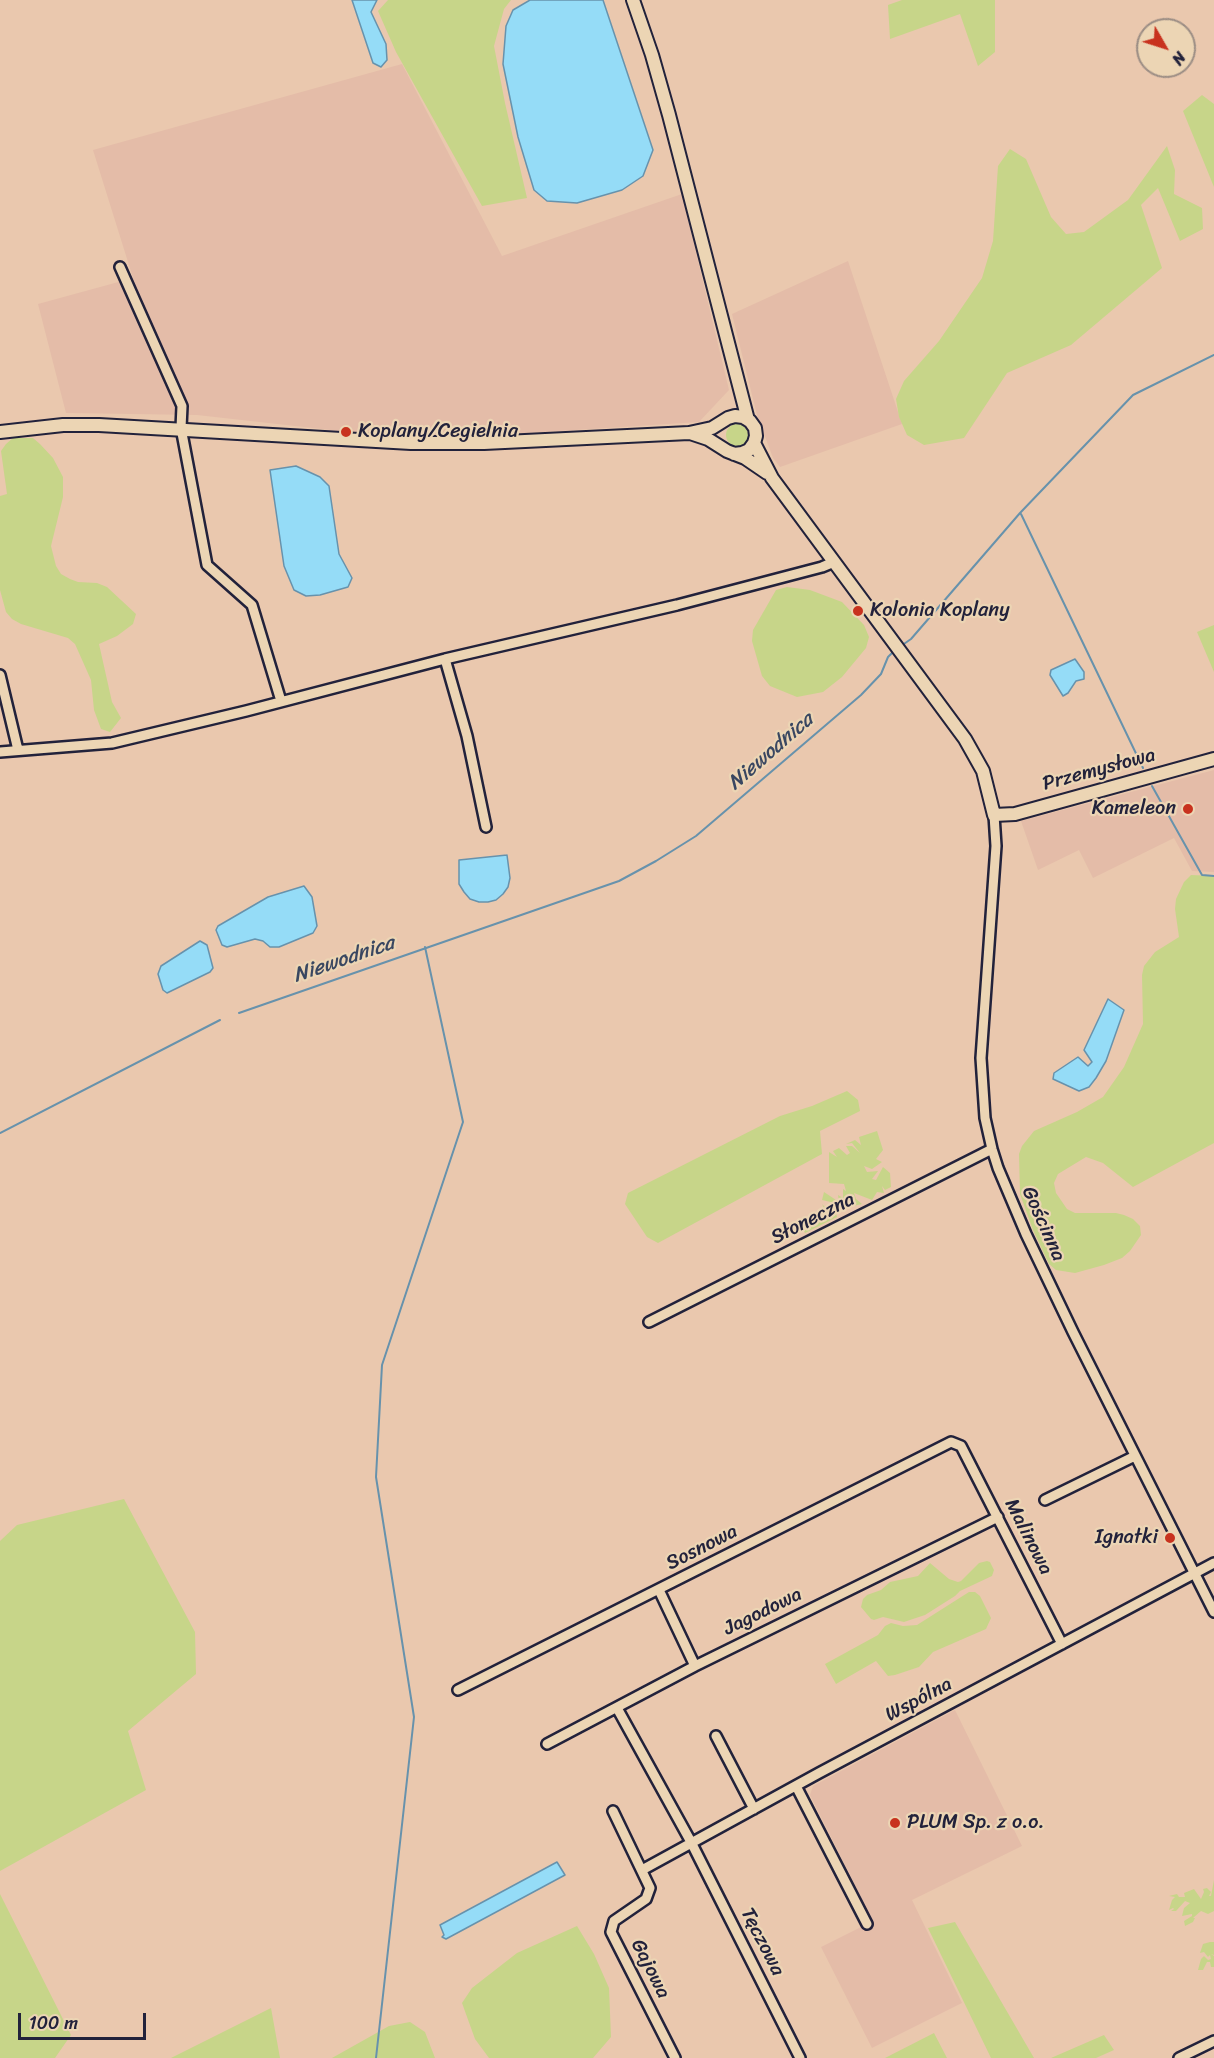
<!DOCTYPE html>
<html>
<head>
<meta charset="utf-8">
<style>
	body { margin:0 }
	#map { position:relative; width:1214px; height:2058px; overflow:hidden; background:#eac8ae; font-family:Sriracha,sans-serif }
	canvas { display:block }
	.north { position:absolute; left:1136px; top:18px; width:60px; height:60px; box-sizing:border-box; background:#ecd5b4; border:2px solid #9b8d84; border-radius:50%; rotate:129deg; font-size:16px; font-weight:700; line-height:24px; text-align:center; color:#22223b }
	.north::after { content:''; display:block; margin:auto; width:21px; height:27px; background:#c8321e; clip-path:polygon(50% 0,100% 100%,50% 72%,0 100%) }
	.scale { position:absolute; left:18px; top:2013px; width:128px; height:27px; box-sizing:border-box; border:3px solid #22223b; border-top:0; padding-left:8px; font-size:18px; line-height:21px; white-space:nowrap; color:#22223b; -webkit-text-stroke:4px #ecd5b4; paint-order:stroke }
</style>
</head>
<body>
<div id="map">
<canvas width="1214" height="2058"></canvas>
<div class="north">N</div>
<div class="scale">100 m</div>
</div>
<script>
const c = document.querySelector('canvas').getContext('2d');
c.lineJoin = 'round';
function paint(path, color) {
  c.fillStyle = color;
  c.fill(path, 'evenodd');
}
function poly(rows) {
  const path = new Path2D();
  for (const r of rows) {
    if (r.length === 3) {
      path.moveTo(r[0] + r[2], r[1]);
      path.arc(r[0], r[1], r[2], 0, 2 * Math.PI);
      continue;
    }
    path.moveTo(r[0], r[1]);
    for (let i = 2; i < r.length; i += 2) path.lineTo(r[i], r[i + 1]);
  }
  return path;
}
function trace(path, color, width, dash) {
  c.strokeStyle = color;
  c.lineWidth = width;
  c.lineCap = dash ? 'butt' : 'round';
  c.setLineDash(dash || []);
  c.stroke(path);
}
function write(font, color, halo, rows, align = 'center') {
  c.font = font + ' Sriracha,sans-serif';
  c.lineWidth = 4.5;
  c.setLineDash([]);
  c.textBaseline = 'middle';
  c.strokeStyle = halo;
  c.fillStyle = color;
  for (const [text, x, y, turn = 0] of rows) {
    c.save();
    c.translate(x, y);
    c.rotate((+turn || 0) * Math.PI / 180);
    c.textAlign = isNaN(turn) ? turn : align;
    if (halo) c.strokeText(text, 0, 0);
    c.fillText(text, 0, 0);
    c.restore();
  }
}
const built = poly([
	[402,64,502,256,682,194,729,390,699,422,420,440,197,415,66,413,38,304,133,278,93,150],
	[848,261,902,424,780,467,773,458,757,415,732,314],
	[1214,770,1214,872,1192,871,1174,838,1093,878,1079,850,1038,870,1021,821],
	[955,1710,1022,1846,912,1900,962,2003,872,2048,821,1947,873,1921,810,1795,813,1786]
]);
const green = poly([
	[388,0,511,0,504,9,494,46,505,103,527,198,482,206,396,52,378,11],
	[902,0,995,0,995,52,978,66,960,14,890,39,888,5],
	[1202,95,1214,104,1214,187,1183,111],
	[1167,146,1175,170,1174,194,1202,208,1203,229,1180,241,1158,188,1141,205,1162,268,1071,345,1007,373,964,438,924,445,907,435,899,417,896,399,904,381,939,341,982,278,993,241,998,166,1010,149,1026,159,1051,217,1066,234,1084,232,1128,200],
	[737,435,11],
	[13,438,33,438,40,444,53,458,63,477,63,497,51,546,56,566,61,574,70,579,78,582,97,583,107,587,136,614,133,624,117,636,99,644,112,702,121,718,110,732,101,729,94,710,91,680,75,644,68,638,21,624,12,619,6,612,0,590,0,496,7,494,1,451,6,444],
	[787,587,810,590,842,602,864,625,869,637,866,648,842,677,823,692,797,697,770,686,762,676,752,641,753,630,776,590],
	[1214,625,1214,672,1197,632],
	[1191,875,1214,876,1214,1143,1133,1187,1103,1163,1086,1157,1058,1174,1054,1183,1056,1193,1067,1209,1075,1213,1116,1213,1124,1215,1133,1219,1140,1226,1141,1235,1130,1251,1122,1258,1104,1265,1075,1273,1056,1270,1049,1264,1033,1230,1020,1194,1019,1154,1022,1146,1034,1131,1077,1112,1103,1097,1124,1067,1143,1024,1142,975,1144,966,1155,952,1179,937,1175,909,1176,899,1184,882],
	[847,1091,858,1100,860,1111,820,1131,822,1154,658,1243,647,1237,625,1204,628,1193,780,1116,812,1106],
	[877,1131,883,1150,876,1159,882,1162,872,1169,864,1166,867,1172,878,1171,872,1179,876,1180,883,1167,890,1173,891,1187,885,1190,882,1186,884,1193,877,1192,872,1200,854,1193,856,1199,862,1204,835,1210,837,1217,805,1233,801,1226,820,1221,819,1213,827,1214,822,1204,831,1213,828,1205,835,1203,822,1200,824,1192,839,1202,838,1195,843,1198,843,1189,846,1191,844,1184,829,1183,829,1152,837,1157,833,1151,839,1148,847,1155,850,1153,846,1146,852,1146,860,1153,852,1143,846,1144,855,1140,861,1145,859,1137],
	[124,1499,195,1632,196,1674,128,1731,146,1790,0,1871,0,1541,17,1525],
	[987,1561,990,1562,994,1570,992,1576,960,1591,955,1596,925,1615,904,1622,883,1617,874,1620,871,1619,861,1607,863,1599,867,1595,881,1590,890,1582,918,1576,930,1563,949,1579,958,1582,961,1581,979,1563],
	[969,1592,975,1592,980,1596,991,1618,986,1629,933,1652,919,1667,895,1675,888,1676,876,1661,836,1684,825,1664,878,1635,885,1626,891,1623,903,1626,917,1625],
	[1214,1880,1214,1911,1208,1914,1201,1911,1193,1918,1195,1918,1193,1922,1185,1926,1184,1921,1192,1916,1192,1914,1182,1916,1184,1908,1190,1903,1185,1901,1176,1911,1171,1911,1174,1909,1173,1908,1169,1910,1172,1900,1175,1897,1169,1896,1177,1894,1179,1897,1185,1897,1184,1893,1194,1889,1201,1899,1204,1892,1203,1889,1207,1888,1211,1892,1209,1896,1211,1896],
	[0,1894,71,2035,55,2058,0,2058],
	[955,1922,1034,2058,991,2058,928,1928],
	[577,1926,594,1954,609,1988,611,2037,593,2058,489,2058,475,2039,462,2003,472,1988,517,1953],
	[1210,1942,1214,1942,1214,1955,1211,1954,1214,1956,1214,1967,1211,1967,1210,1962,1207,1962,1203,1970,1198,1970,1201,1959,1204,1956,1208,1960,1211,1959,1210,1955,1208,1957,1204,1952,1200,1953,1203,1944],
	[271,2008,280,2058,171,2058],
	[410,2022,425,2032,435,2058,332,2058,389,2026],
	[934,2033,947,2058,885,2058],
	[1104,2035,1114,2050,1096,2058,1051,2058]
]);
const water = poly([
	[352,0,377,0,371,12,386,44,387,60,381,67,373,63,352,0],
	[530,0,603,0,653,150,643,176,622,190,577,203,547,201,534,190,518,137,503,64,506,26,513,10,530,0],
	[296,466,320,477,329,486,339,554,352,578,348,587,320,595,306,596,294,590,284,566,270,470,296,466],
	[1075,659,1084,672,1084,679,1076,681,1068,693,1063,696,1050,675,1051,670,1075,659],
	[507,855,510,878,508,887,503,894,496,900,488,902,479,902,470,899,464,892,459,884,459,860,507,855],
	[304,886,312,897,317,926,313,933,279,947,270,947,263,941,255,939,227,947,222,945,216,930,218,926,268,897,304,886],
	[200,941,207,945,213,968,210,972,167,993,163,990,158,974,161,966,200,941],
	[1108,999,1124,1010,1106,1061,1096,1078,1089,1087,1079,1091,1053,1079,1054,1073,1078,1057,1088,1066,1092,1062,1084,1050,1108,999],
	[557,1862,565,1875,446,1939,442,1937,444,1935,440,1925,557,1862]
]);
const stream = poly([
	[1021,514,1143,768],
	[901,646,911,639,1020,513,1133,395,1214,355],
	[1152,786,1202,875,1214,876],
	[239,1013,619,881,656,861,696,836,861,695,881,674,888,657,894,651],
	[0,1133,220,1020],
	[376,2058,414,1717,376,1477,382,1365,463,1122,425,947]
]);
const minor = poly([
	[120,267,182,406,181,428,207,565,252,605,281,701],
	[445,659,467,736,486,827],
	[0,675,18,750],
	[0,752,112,743,246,711,445,659,677,605,822,567,834,562],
	[994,815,996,846,981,1058,985,1118,992,1149,998,1168,1026,1234,1073,1332,1214,1612],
	[649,1322,992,1149],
	[1045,1500,1135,1456],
	[659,1590,695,1666],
	[458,1690,951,1442,961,1446,1062,1644],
	[617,1708,691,1842,800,2058],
	[716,1736,754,1809],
	[547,1744,695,1666,998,1517],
	[796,1786,867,1924],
	[613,1811,650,1888,646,1899,614,1921,611,1932,675,2058],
	[642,1870,819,1773,1214,1563],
	[1179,2058,1214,2041]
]);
const tertiary = poly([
	[633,0,652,55,669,115,748,420],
	[0,432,63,425,99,425,411,443,484,443,689,433,712,428,728,418,735,416,743,417,750,421,755,428,756,436,754,443,749,450,742,453,734,454],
	[690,433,708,439,727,451,745,458,767,473],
	[754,443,772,478,965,739,983,771,994,815,1015,814,1214,759]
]);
const markers = [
	[346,432,6,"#c8321e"],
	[858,611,6,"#c8321e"],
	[1188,809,6,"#c8321e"],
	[1170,1538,6,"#c8321e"],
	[895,1823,6,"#c8321e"]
];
const poiNames = [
	["Koplany/Cegielnia",358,432],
	["Kolonia Koplany",870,611],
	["Kameleon",1176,809,"right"],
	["Ignatki",1158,1538,"right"],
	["PLUM Sp. z o.o.",907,1823]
];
const streetNames = [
	["Przemysłowa",1099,770,-15],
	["Słoneczna",813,1219,-27],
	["Gościnna",1043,1224,66],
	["Malinowa",1028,1537,63],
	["Sosnowa",702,1548,-27],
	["Jagodowa",763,1612,-26],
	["Wspólna",919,1700,-28],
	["Tęczowa",762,1942,63],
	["Gajowa",650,1969,63]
];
const waterNames = [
	["Niewodnica",771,752,-41],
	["Niewodnica",344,960,-19]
];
paint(built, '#e4bca8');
paint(green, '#c7d589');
paint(water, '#95dcf7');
trace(water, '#6792ac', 1.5);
trace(stream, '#6792ac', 2);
trace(minor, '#22223b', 14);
trace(tertiary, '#22223b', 16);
trace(minor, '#ecd5b4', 9);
trace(tertiary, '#ecd5b4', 12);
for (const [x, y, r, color] of markers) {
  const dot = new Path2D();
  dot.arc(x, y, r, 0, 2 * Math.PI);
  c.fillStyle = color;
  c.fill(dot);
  trace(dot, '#ecd5b4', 2);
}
write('20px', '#22223b', '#ecd5b4', poiNames, 'left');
write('20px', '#22223b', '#ecd5b4', streetNames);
write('italic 21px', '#394761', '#ecd5b4', waterNames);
</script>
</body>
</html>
